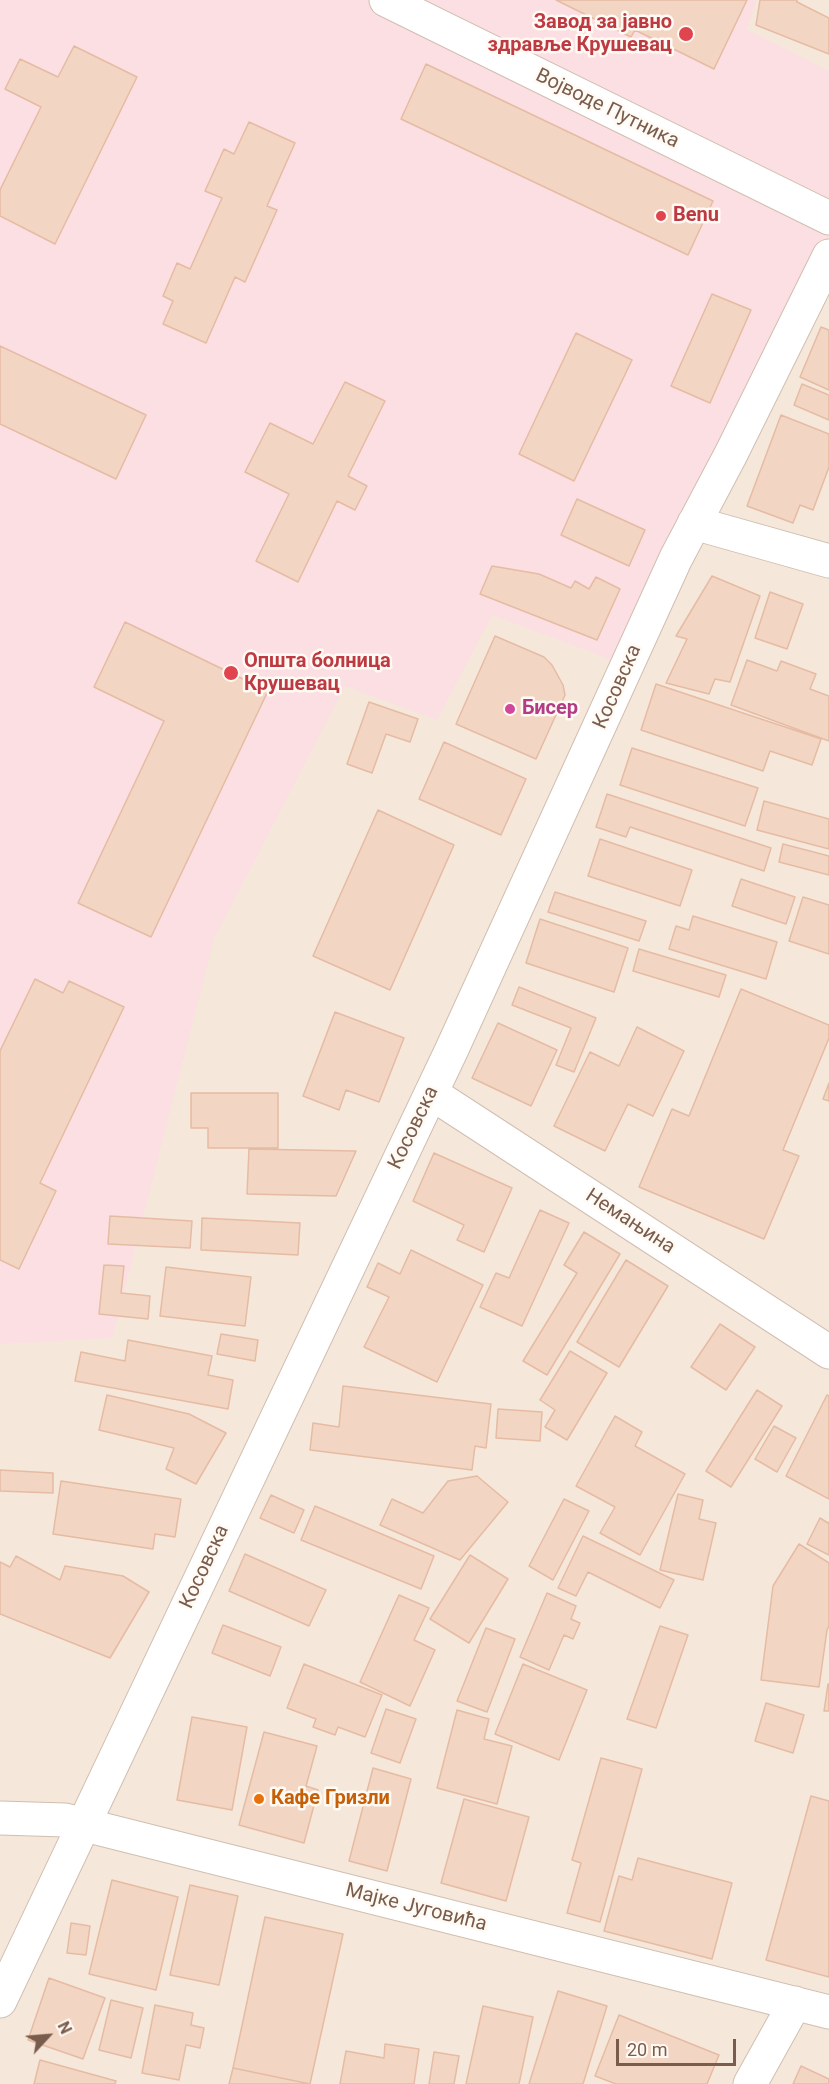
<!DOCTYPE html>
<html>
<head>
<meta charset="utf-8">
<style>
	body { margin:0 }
	#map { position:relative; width:829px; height:2084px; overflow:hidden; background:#fdf6ec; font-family:Roboto,sans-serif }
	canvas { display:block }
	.north { position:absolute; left:18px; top:2006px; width:60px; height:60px; -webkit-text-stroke:4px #fffaf3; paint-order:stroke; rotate:64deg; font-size:16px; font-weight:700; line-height:24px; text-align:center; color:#7a5c4d }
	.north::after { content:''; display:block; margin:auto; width:21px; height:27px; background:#7a5c4d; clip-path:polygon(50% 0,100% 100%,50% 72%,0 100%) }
	.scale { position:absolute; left:616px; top:2039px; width:120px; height:27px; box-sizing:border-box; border:3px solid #7a5c4d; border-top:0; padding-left:8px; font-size:18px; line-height:21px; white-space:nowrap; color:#7a5c4d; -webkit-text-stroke:4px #fffaf3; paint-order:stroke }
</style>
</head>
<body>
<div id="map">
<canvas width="829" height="2084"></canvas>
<div class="north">N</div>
<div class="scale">20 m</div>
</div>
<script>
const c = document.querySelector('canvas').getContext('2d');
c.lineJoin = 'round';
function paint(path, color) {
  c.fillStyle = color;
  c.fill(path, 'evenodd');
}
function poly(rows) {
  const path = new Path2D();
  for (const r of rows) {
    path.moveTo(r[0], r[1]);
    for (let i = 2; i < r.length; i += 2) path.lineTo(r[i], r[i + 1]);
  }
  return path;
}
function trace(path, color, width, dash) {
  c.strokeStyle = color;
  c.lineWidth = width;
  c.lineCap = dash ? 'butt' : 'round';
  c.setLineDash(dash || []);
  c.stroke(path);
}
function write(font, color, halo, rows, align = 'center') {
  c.font = font + ' Roboto,sans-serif';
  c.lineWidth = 5;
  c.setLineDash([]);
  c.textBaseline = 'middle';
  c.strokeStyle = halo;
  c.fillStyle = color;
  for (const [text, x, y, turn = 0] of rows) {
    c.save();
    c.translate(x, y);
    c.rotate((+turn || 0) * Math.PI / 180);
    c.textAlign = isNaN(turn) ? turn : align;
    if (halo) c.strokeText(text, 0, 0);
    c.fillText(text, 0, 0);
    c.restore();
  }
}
const residential = poly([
	[0,0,829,0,829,2084,0,2084]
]);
const medical = poly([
	[0,0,757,0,746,29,829,71,829,256,612,660,492,615,437,720,345,686,214,939,112,1338,0,1344]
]);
const building = poly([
	[556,0,747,0,714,69,635,30,631,37,556,0],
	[760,0,797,0,797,2,829,18,829,54,756,25,760,0],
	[74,46,137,77,55,244,0,216,0,190,41,107,5,89,20,59,58,77,74,46],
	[426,64,713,201,688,255,401,119,426,64],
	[249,122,295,143,267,206,277,210,245,282,235,277,206,343,163,324,173,301,163,296,177,263,190,269,222,198,205,191,224,149,234,154,249,122],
	[712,294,751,310,710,403,671,386,712,294],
	[821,327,829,330,829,390,800,377,821,327],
	[576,333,632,360,574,481,519,454,576,333],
	[0,346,146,415,116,479,0,424,0,346],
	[345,382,385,401,348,476,367,486,355,510,337,501,298,582,256,561,289,494,245,472,270,423,313,444,345,382],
	[802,384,829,395,829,420,794,405,802,384],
	[781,415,829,434,829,467,813,510,800,505,793,523,747,506,781,415],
	[577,499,645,530,629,566,561,535,577,499],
	[492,566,539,574,571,588,575,581,589,589,596,577,620,589,597,640,480,594,492,566],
	[712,576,760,596,730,682,715,679,709,694,666,683,687,639,676,636,712,576],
	[770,592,803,604,787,649,755,638,770,592],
	[125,622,268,691,151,937,78,903,164,721,94,687,125,622],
	[495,636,544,657,552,665,563,685,565,695,536,759,456,724,495,636],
	[747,660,777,671,781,661,816,674,810,689,829,696,829,741,731,705,747,660],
	[656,684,821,739,812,765,770,751,763,771,641,730,656,684],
	[369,702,418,719,410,742,386,734,372,773,347,764,369,702],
	[444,742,526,779,501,835,419,799,444,742],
	[632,748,758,788,745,826,620,785,632,748],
	[607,794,771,848,764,871,630,827,626,837,596,827,607,794],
	[764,801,829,819,829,849,757,830,764,801],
	[378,810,454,845,390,990,313,956,378,810],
	[600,839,692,870,680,906,588,876,600,839],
	[783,844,829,856,829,875,779,862,783,844],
	[741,879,795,897,786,924,732,906,741,879],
	[555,892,646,921,639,941,548,912,555,892],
	[803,897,829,905,829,954,789,941,803,897],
	[693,916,777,942,766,979,669,949,676,926,689,930,693,916],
	[540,919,628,948,614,992,526,963,540,919],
	[639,949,726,975,719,997,633,971,639,949],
	[35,979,63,993,69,981,124,1007,40,1183,56,1191,19,1269,0,1260,0,1051,35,979],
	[519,987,596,1018,574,1072,556,1065,571,1028,512,1005,519,987],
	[741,989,829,1025,829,1038,783,1150,799,1156,764,1239,639,1187,672,1109,689,1116,741,989],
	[335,1012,404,1038,379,1102,346,1090,339,1110,303,1096,335,1012],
	[498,1023,557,1050,531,1106,472,1078,498,1023],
	[637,1027,684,1051,653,1116,628,1104,605,1151,554,1126,590,1052,619,1066,637,1027],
	[829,1083,829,1101,823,1099,829,1083],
	[191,1093,278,1093,278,1148,208,1148,208,1128,191,1128,191,1093],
	[249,1149,356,1151,336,1196,247,1194,249,1149],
	[434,1153,512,1188,484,1252,457,1240,464,1225,413,1201,434,1153],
	[540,1210,569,1223,522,1326,480,1307,496,1273,509,1278,540,1210],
	[110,1216,192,1221,190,1248,108,1244,110,1216],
	[202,1218,300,1223,298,1255,201,1250,202,1218],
	[584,1232,620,1254,547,1375,523,1361,577,1273,564,1265,584,1232],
	[411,1250,483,1285,437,1382,364,1347,389,1297,367,1287,378,1263,400,1274,411,1250],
	[626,1260,668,1286,619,1367,577,1342,626,1260],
	[104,1265,124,1266,121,1293,150,1296,148,1319,99,1314,104,1265],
	[166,1267,251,1277,245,1326,160,1316,166,1267],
	[720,1324,755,1347,726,1390,691,1367,720,1324],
	[221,1334,258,1340,255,1361,217,1354,221,1334],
	[128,1340,212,1356,208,1375,233,1380,228,1409,75,1381,81,1352,125,1361,128,1340],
	[570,1351,607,1373,567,1440,545,1427,555,1410,540,1400,570,1351],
	[343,1386,491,1404,486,1448,475,1446,472,1470,310,1450,313,1423,339,1427,343,1386],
	[757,1390,782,1406,731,1487,706,1471,757,1390],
	[107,1395,189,1414,226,1433,196,1484,166,1469,174,1448,99,1430,107,1395],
	[827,1395,829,1396,829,1499,786,1476,827,1395],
	[498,1409,542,1412,540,1441,496,1438,498,1409],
	[615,1416,642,1432,635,1446,685,1474,640,1555,600,1533,615,1507,576,1486,615,1416],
	[774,1426,796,1438,777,1472,755,1459,774,1426],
	[0,1470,53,1473,53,1493,0,1491,0,1470],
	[477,1476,508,1502,460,1560,380,1525,392,1499,423,1513,448,1481,477,1476],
	[61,1481,181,1499,175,1537,155,1534,153,1549,53,1534,61,1481],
	[678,1494,703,1500,699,1519,716,1523,703,1580,660,1570,678,1494],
	[271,1495,304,1510,294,1533,260,1518,271,1495],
	[564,1499,589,1511,553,1580,529,1566,564,1499],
	[315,1506,434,1556,421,1589,301,1540,315,1506],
	[820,1518,828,1523,829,1522,829,1555,807,1544,820,1518],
	[583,1536,674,1580,660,1608,588,1572,576,1596,558,1588,583,1536],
	[799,1544,829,1563,829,1626,827,1630,819,1687,761,1680,773,1586,799,1544],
	[245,1554,326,1590,309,1626,229,1591,245,1554],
	[470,1555,508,1579,469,1643,430,1619,470,1555],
	[16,1556,60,1580,65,1566,123,1576,149,1592,110,1658,0,1614,0,1562,10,1567,16,1556],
	[547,1593,576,1606,571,1619,580,1623,573,1639,564,1635,549,1670,520,1657,547,1593],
	[399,1595,429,1608,414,1640,435,1650,410,1706,360,1682,399,1595],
	[223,1625,281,1647,270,1676,212,1653,223,1625],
	[660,1626,688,1635,656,1728,627,1719,660,1626],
	[486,1628,515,1639,487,1712,457,1701,486,1628],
	[304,1664,382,1695,365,1737,338,1727,335,1735,313,1727,316,1719,287,1708,304,1664],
	[523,1664,587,1690,559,1760,495,1734,523,1664],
	[828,1684,829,1684,829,1711,824,1711,828,1684],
	[766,1703,804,1715,793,1753,755,1741,766,1703],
	[386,1709,416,1719,400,1763,371,1753,386,1709],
	[457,1710,489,1719,484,1739,512,1746,497,1804,437,1788,457,1710],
	[192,1717,247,1727,232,1810,177,1800,192,1717],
	[264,1732,317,1746,306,1786,318,1790,304,1843,239,1825,264,1732],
	[601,1758,642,1769,600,1922,567,1913,581,1863,572,1860,601,1758],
	[373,1768,411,1779,387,1871,349,1861,373,1768],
	[811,1796,829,1801,829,1977,766,1960,811,1796],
	[464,1799,529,1817,506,1901,441,1883,464,1799],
	[638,1858,732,1883,712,1959,604,1931,619,1876,632,1880,638,1858],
	[112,1880,178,1897,156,1990,89,1974,112,1880],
	[190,1885,238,1896,219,1985,170,1975,190,1885],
	[265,1917,343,1934,310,2084,233,2068,265,1917],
	[71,1923,90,1926,86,1955,67,1953,71,1923],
	[49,1978,105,1998,83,2059,28,2040,49,1978],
	[558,1991,607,2006,583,2084,529,2084,558,1991],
	[111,2000,143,2008,131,2058,99,2050,111,2000],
	[155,2005,193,2013,191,2025,204,2028,200,2048,186,2045,179,2080,142,2073,155,2005],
	[483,2006,533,2017,519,2084,466,2084,483,2006],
	[619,2015,719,2055,707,2084,616,2084,595,2076,619,2015],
	[385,2044,419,2049,414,2084,340,2084,346,2051,384,2058,385,2044],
	[434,2052,459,2056,454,2084,429,2084,434,2052],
	[40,2060,116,2081,115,2084,34,2084,40,2060],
	[801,2066,829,2079,829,2084,793,2084,801,2066],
	[233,2068,310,2084,229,2084,233,2068]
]);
const minor = poly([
	[386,0,829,218],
	[694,523,829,561],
	[431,1093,829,1352],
	[0,1818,65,1820,829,2012],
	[0,2001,452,1049,676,558,731,454,829,256],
	[750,2084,795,2003]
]);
const markers = [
	[686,34,8,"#e0444e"],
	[661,216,6,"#e0444e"],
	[231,673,8,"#e0444e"],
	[510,709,6,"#d1479c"],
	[259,1799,6,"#e8710a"]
];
const healthNames = [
	["Завод за јавно",672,23,"right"],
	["здравље Крушевац",672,46,"right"],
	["Benu",673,216],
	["Општа болница",244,662],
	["Крушевац",244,685]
];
const streetNames = [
	["Војводе Путника",607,109,26],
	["Косовска",618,687,-66],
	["Косовска",414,1128,-64],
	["Немањина",630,1222,33],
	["Косовска",205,1567,-65],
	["Мајке Југовића",416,1908,14]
];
const hotelNames = [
	["Бисер",522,709]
];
const foodNames = [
	["Кафе Гризли",271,1799]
];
paint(residential, '#f5e8da');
paint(medical, '#fbdfe3');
paint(building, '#f3d5c3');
trace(building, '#e6bba3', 1.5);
trace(minor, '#d1beb0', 35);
trace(minor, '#fff', 33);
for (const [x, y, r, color] of markers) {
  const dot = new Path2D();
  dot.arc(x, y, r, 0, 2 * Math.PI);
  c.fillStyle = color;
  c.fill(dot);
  trace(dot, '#fffaf3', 2);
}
write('bold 20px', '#be3a42', '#fffaf3', healthNames, 'left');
write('20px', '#7a5c4d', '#fffaf3', streetNames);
write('bold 20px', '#b23c85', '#fffaf3', hotelNames, 'left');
write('bold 20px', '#c56008', '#fffaf3', foodNames, 'left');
</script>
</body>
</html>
